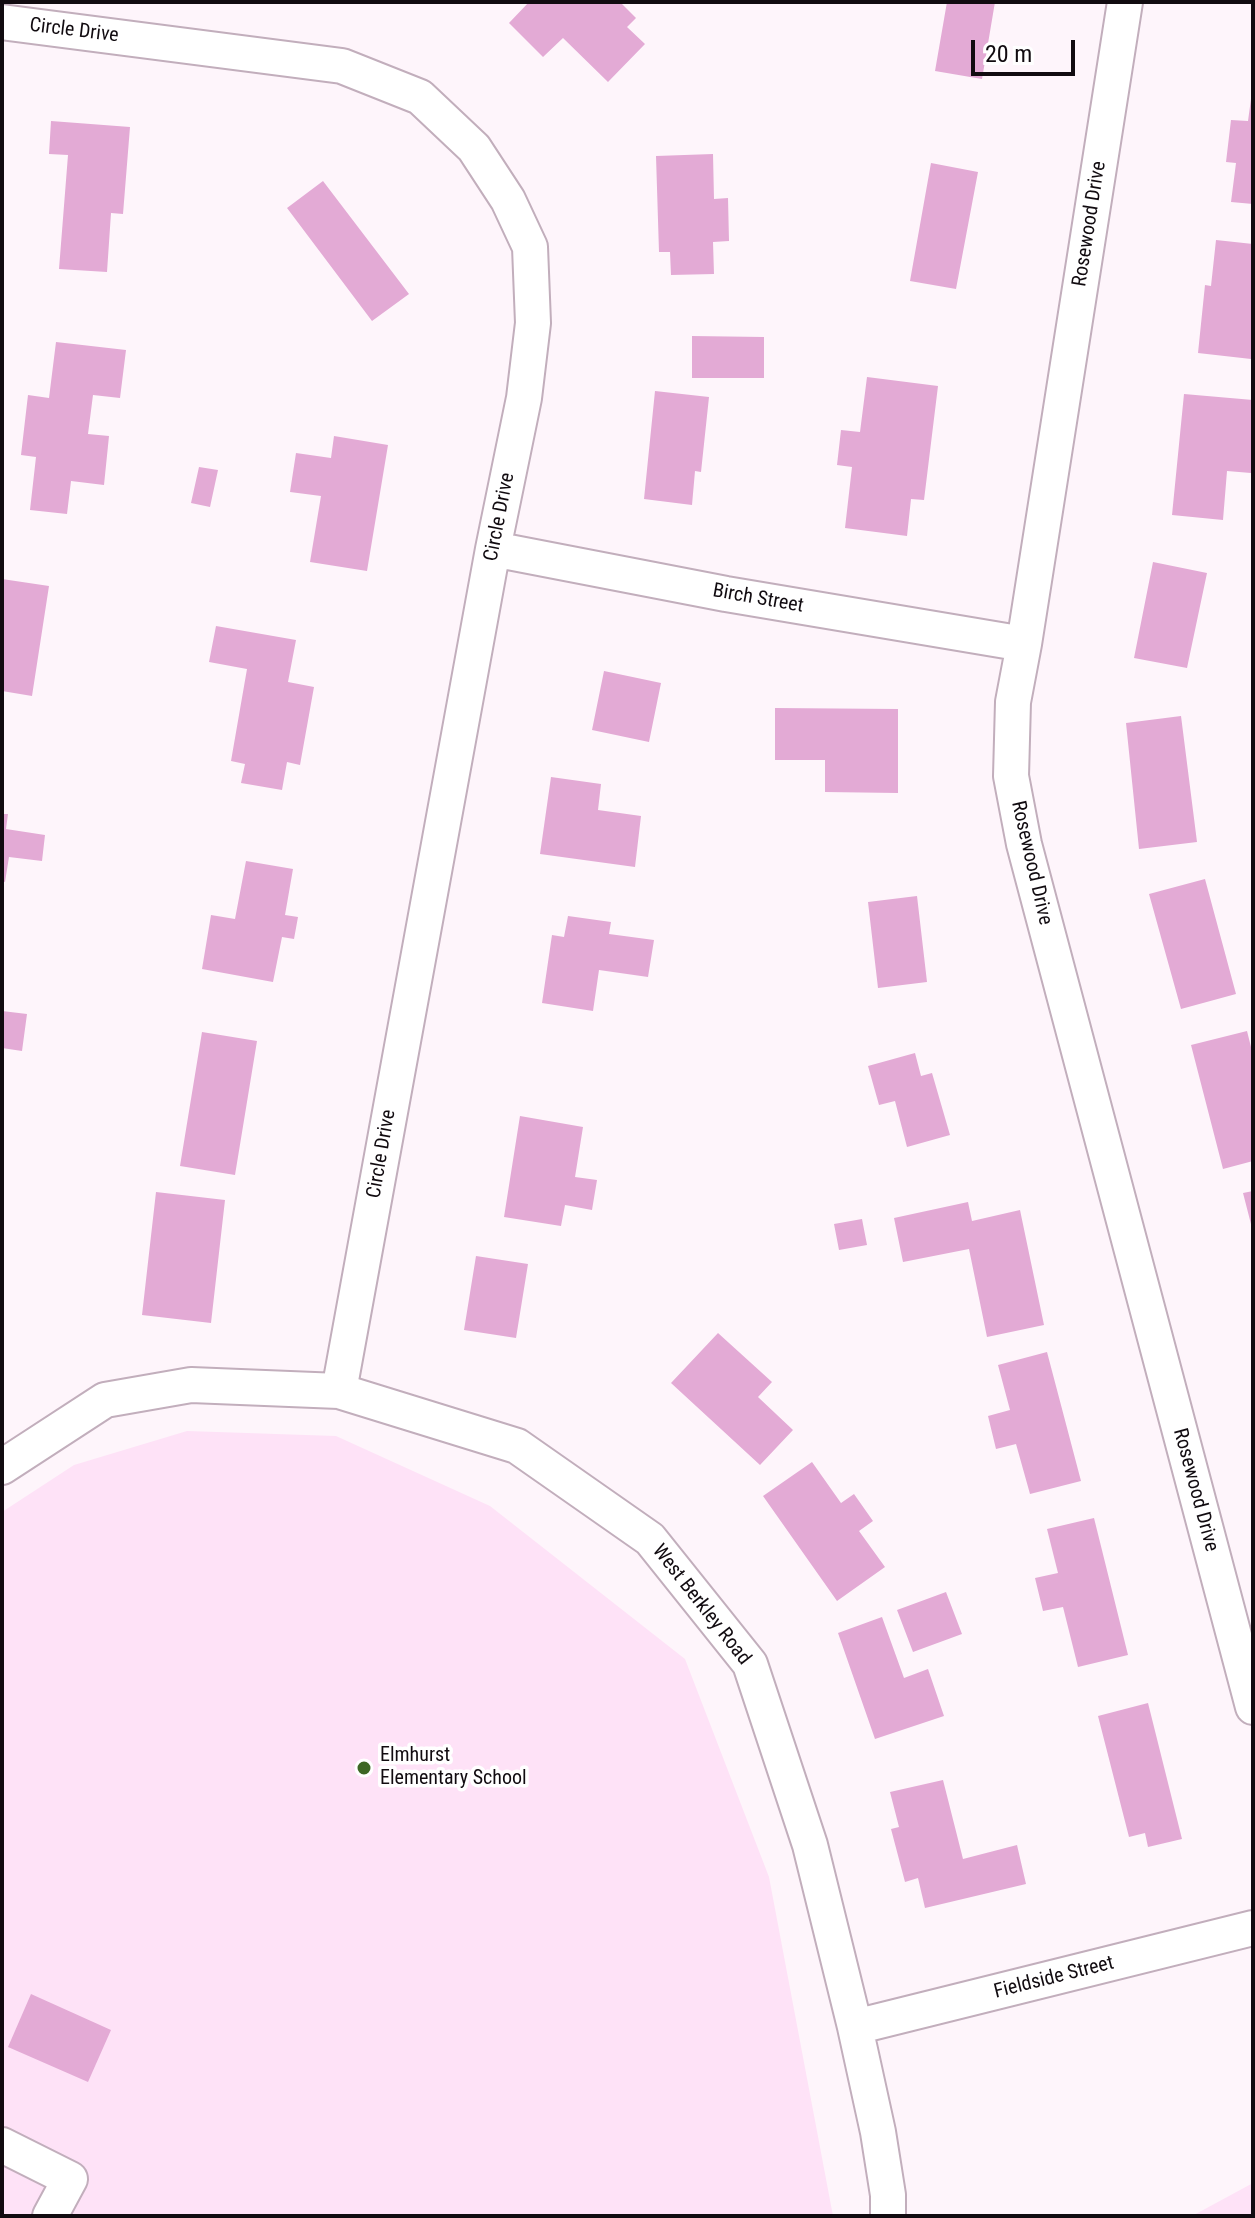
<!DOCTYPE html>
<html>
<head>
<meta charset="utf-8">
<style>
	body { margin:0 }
	#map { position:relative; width:1255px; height:2218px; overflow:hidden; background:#fef5fb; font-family:"Roboto Condensed",sans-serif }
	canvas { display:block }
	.frame { position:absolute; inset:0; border:4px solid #110b10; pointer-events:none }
	.scale { position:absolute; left:971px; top:40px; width:104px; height:36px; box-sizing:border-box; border:4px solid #110b10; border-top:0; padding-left:10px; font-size:24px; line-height:28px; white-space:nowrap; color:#110b10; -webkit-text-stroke:6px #fff; paint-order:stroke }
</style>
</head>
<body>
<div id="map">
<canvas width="1255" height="2218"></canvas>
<div class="frame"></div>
<div class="scale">20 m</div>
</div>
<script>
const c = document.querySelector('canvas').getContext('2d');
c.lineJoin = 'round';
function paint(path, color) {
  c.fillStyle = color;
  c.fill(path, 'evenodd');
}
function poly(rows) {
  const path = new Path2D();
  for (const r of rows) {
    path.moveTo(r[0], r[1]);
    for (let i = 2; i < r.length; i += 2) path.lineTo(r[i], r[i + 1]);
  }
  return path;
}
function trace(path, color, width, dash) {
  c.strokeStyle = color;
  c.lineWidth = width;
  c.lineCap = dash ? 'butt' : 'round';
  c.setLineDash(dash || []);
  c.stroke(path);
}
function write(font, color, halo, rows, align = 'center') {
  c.font = font + ' "Roboto Condensed",sans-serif';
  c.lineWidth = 7;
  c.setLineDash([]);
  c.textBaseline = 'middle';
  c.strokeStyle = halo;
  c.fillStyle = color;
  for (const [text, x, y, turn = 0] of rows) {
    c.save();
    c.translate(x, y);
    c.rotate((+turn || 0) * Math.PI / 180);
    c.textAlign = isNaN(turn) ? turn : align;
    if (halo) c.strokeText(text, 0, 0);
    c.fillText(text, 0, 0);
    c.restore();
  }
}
const built = poly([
	[187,1431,336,1436,490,1506,685,1659,769,1877,833,2216,2,2216,2,1512,74,1465],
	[1253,2183,1253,2216,1192,2216]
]);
const building = poly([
	[529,2,620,2,636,18,627,27,645,44,608,82,563,38,543,57,509,23],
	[947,2,995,2,982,79,935,71],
	[1251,99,1253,100,1253,204,1231,202,1236,163,1226,162,1231,120,1248,121],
	[51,121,130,127,123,214,111,213,107,272,59,269,68,155,49,154],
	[713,154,714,199,728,198,729,241,713,242,714,274,671,275,670,252,659,252,656,156],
	[931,163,978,172,956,289,910,281],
	[323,181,409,294,372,321,287,208],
	[1216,240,1253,244,1253,337,1251,359,1198,353,1205,285,1211,286],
	[692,336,764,337,764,378,692,378],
	[56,342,126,350,120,398,93,395,88,434,109,436,104,485,71,481,67,514,30,510,36,457,21,455,28,395,49,398],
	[867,377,938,386,924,500,911,499,907,536,845,528,852,467,837,465,841,430,860,432],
	[655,391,709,397,701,472,695,471,692,505,644,499],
	[1184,394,1253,400,1253,448,1251,473,1227,471,1223,520,1172,515],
	[334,436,388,445,367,571,310,562,321,496,290,492,296,453,331,458],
	[199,467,218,470,210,507,191,503],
	[1153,562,1207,573,1187,668,1134,658],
	[2,579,49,586,32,696,2,691],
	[216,626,296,640,288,682,314,687,300,765,287,762,282,790,241,783,245,764,231,761,247,669,209,662],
	[604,671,661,683,649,742,592,730],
	[775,708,898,709,898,793,825,792,825,760,775,760],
	[1181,716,1197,842,1139,849,1126,723],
	[551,777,601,784,598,810,641,816,635,867,540,854],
	[2,814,8,814,6,829,45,835,42,861,9,857,5,882,2,881],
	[246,861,293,869,285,915,298,917,294,939,282,937,273,982,202,969,211,915,235,919],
	[1205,879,1236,994,1181,1009,1149,894],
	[917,896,927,982,878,988,868,902],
	[568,916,611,922,609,934,654,940,648,977,599,970,593,1011,542,1003,552,935,564,937],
	[2,1011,27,1014,22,1051,2,1048],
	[1247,1031,1253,1055,1253,1161,1223,1169,1191,1045],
	[202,1032,257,1041,235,1175,180,1166],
	[915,1053,921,1076,932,1073,950,1135,907,1147,895,1101,879,1105,868,1066],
	[520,1116,583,1127,575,1177,597,1180,592,1210,565,1205,561,1226,504,1217],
	[1253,1191,1253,1228,1252,1228,1243,1193],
	[156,1192,225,1200,211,1323,142,1315],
	[968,1202,972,1221,1020,1210,1044,1325,987,1337,969,1249,903,1262,894,1218],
	[862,1219,867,1245,839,1250,834,1224],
	[476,1256,528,1264,516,1338,464,1330],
	[718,1333,772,1382,758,1397,793,1430,760,1465,671,1383],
	[1047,1352,1081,1481,1030,1494,1016,1444,996,1449,988,1416,1010,1410,998,1365],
	[812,1462,841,1503,854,1494,873,1521,859,1531,885,1567,837,1601,763,1496],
	[1094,1518,1128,1655,1078,1667,1063,1607,1043,1611,1035,1578,1058,1573,1047,1529],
	[946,1592,962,1634,913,1652,897,1610],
	[882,1617,904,1678,928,1669,944,1716,875,1739,838,1633],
	[1148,1703,1182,1839,1148,1847,1145,1833,1129,1837,1098,1716],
	[943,1780,963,1859,1017,1845,1026,1884,925,1908,918,1878,905,1882,891,1829,899,1827,890,1792],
	[31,1994,111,2030,88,2082,8,2047]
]);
const minor = poly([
	[1125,2,1024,644,1013,702,1011,776,1024,844,1253,1707],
	[2,22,342,66,420,97,474,148,508,200,530,247,533,323,524,398,493,549,339,1391],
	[493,549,726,594,1024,644],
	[2,1467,105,1400,191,1385,339,1391,517,1446,650,1539,750,1664,810,1845,855,2027,878,2132,888,2195,888,2216],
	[855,2027,1253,1928],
	[2,2145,70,2179,50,2216]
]);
const markers = [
	[364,1768,8,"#3d6724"]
];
const streetNames = [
	["Circle Drive",74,31,7],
	["Rosewood Drive",1090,224,-81],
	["Circle Drive",500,517,-79],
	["Birch Street",758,599,10],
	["Rosewood Drive",1031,863,77],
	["Circle Drive",382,1154,-80],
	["Rosewood Drive",1195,1490,75],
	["West Berkley Road",701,1605,52],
	["Fieldside Street",1054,1978,-14]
];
const poiNames = [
	["Elmhurst",380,1756],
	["Elementary School",380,1779]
];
paint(built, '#fee2f7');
paint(building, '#e3aad5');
trace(minor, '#c2aebc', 38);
trace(minor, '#fff', 34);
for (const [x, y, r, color] of markers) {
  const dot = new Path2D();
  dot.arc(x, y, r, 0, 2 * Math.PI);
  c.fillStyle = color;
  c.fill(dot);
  trace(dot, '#fff', 3);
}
write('20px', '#110b10', '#fff', streetNames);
write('20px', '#110b10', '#fff', poiNames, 'left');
</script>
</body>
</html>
